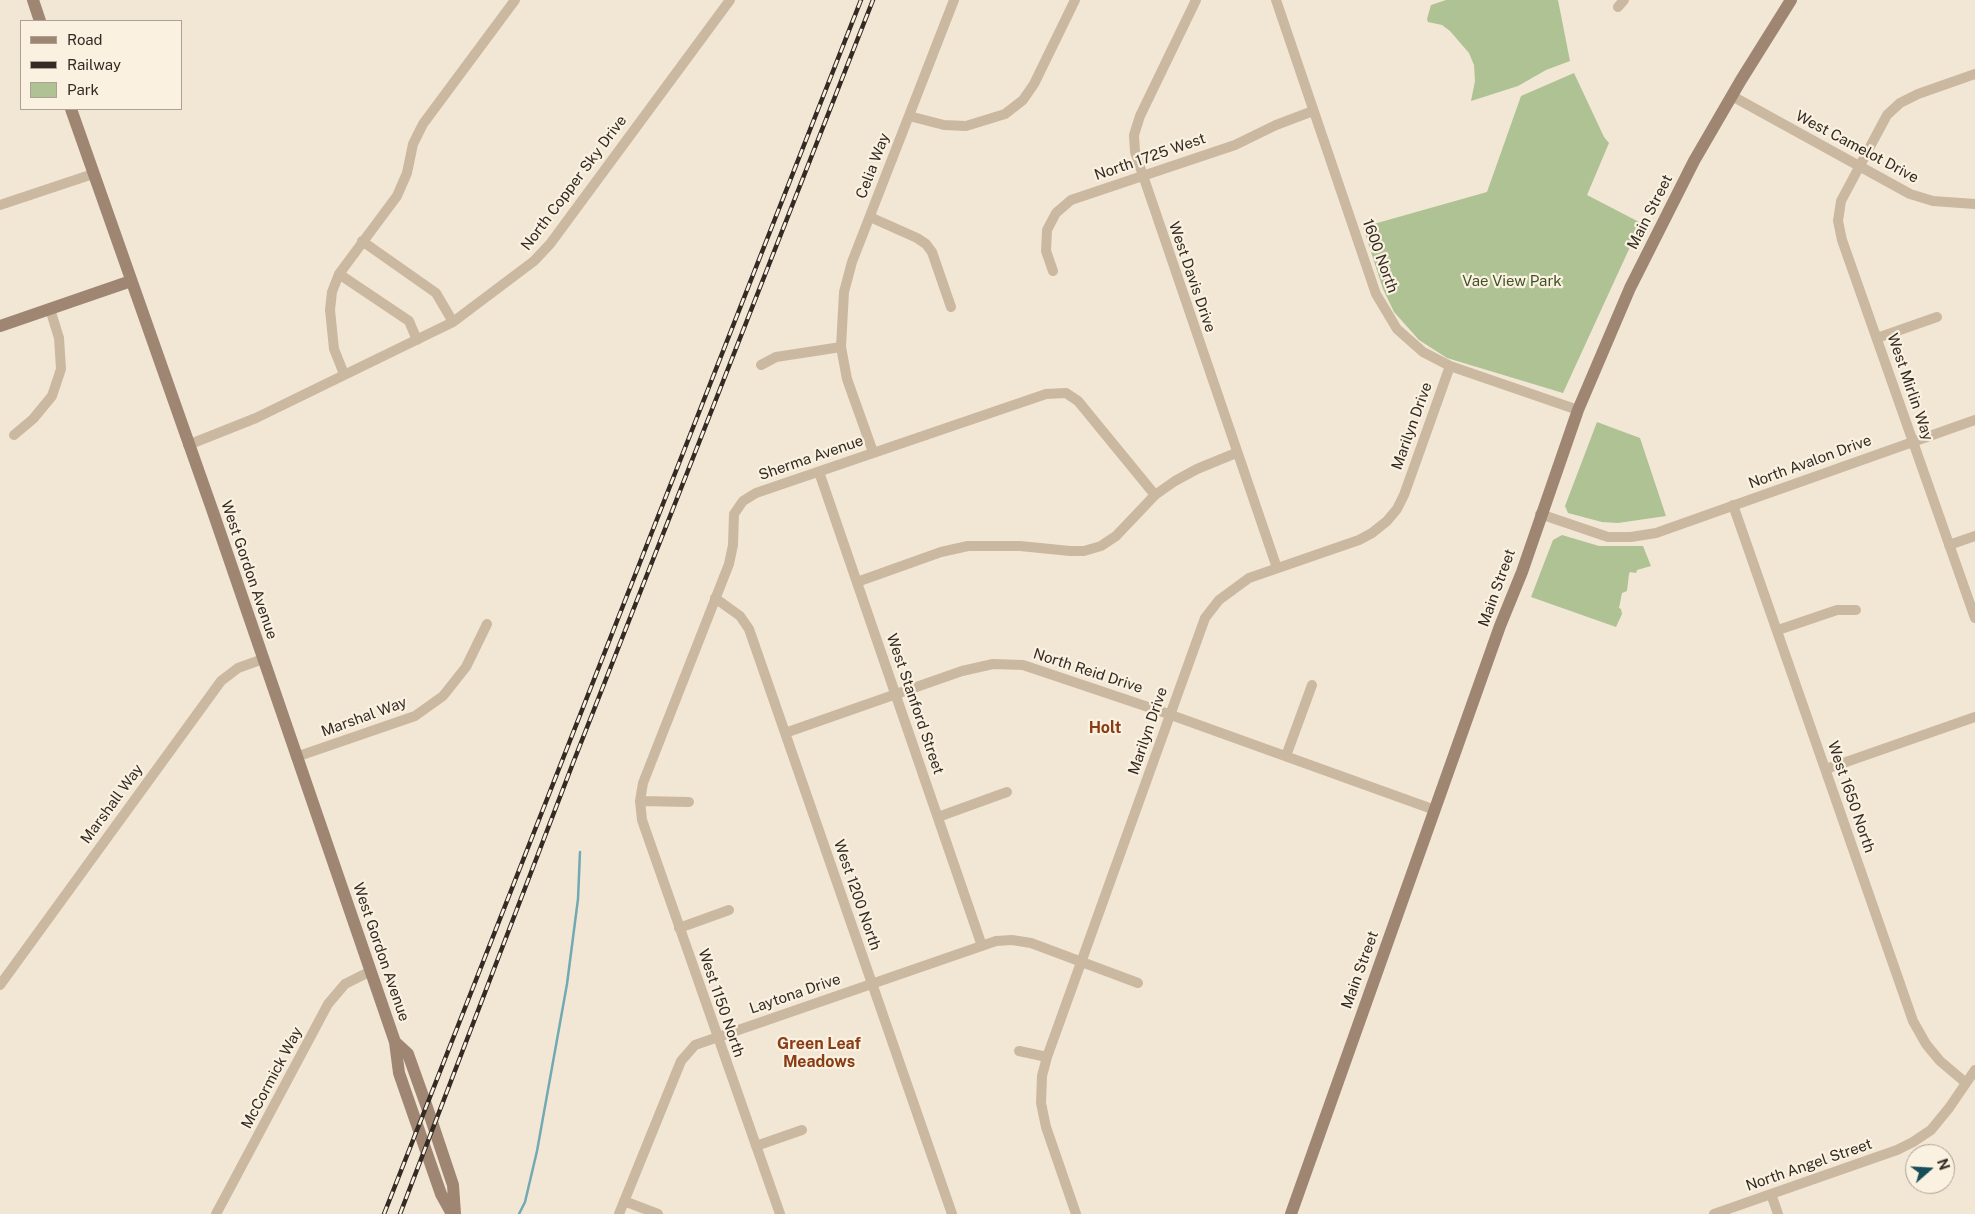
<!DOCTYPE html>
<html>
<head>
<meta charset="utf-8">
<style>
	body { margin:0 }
	#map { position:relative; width:1975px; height:1214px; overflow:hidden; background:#f2e7d5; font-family:"Public Sans",sans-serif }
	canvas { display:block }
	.legend { position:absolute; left:20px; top:20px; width:162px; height:90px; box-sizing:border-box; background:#faf1e1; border:1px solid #aba295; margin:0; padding:6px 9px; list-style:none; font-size:15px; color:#342b24 }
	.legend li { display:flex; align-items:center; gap:10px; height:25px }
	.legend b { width:25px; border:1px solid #aba295 }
	.north { position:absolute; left:1905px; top:1144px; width:50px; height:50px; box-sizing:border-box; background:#faf1e1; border:1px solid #aba295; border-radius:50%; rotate:71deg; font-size:14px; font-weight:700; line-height:20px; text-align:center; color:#342b24 }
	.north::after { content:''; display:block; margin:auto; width:18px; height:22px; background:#174e58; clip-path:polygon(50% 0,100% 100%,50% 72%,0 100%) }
</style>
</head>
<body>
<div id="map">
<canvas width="1975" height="1214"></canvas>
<ul class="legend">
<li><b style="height:6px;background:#9f8672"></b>Road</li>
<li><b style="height:6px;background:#342b24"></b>Railway</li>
<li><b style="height:14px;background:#aec294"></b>Park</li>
</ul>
<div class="north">N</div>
</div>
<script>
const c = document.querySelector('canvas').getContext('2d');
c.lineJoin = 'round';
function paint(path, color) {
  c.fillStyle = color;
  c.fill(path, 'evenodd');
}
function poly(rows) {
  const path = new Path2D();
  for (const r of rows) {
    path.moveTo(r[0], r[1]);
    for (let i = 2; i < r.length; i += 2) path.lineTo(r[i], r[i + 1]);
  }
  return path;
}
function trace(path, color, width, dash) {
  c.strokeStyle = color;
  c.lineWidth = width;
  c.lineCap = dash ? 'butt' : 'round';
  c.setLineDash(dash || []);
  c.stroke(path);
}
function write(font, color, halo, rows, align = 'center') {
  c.font = font + ' "Public Sans",sans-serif';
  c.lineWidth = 4.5;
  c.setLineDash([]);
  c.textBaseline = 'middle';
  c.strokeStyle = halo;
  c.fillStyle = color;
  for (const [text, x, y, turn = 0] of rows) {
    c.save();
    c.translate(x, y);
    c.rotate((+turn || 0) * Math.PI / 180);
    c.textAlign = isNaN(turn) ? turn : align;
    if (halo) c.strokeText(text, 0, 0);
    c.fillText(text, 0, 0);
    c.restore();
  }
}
const green = poly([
	[1446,0,1558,0,1570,61,1546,70,1518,86,1471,101,1475,81,1474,65,1469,53,1450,31,1442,25,1428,22,1427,19,1431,5],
	[1574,73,1604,137,1609,143,1587,195,1641,223,1563,393,1447,358,1419,340,1394,312,1383,289,1363,227,1487,192,1521,96],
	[1597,422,1640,438,1666,516,1618,523,1602,522,1568,513,1565,506],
	[1562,535,1599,546,1643,546,1651,566,1637,570,1636,573,1630,572,1629,574,1627,591,1622,593,1619,608,1621,609,1622,614,1616,627,1531,597,1553,540]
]);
const stream = poly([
	[519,1214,525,1202,537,1151,567,984,578,899,580,852]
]);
const street = poly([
	[1196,0,1140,116,1134,135,1135,152,1277,568],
	[1276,0,1376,294,1397,329,1423,352,1450,366,1578,410],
	[1618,7,1624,0],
	[1975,74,1918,94,1900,103,1887,115,1841,201,1838,221,1842,240,1975,618],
	[1732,96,1910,194,1933,201,1975,204],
	[909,116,944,125,966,126,1005,114,1023,100,1034,84,1075,0],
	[0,205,93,174],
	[870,217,917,238,926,244,932,252,951,307],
	[362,241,436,293,453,322],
	[1053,271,1046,251,1047,230,1056,213,1071,200,1235,145,1276,125,1313,111],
	[339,274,409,321,417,340],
	[1877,338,1937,317],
	[761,365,776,357,841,347],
	[344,374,334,349,330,310,332,292,339,274,397,196,407,173,413,144,423,124,515,0],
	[14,435,33,419,52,396,61,369,59,338,50,309],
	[188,445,256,418,453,322,534,261,550,244,730,0],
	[873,452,847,379,841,347,844,292,852,262,954,0],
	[819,472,982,946],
	[1733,505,1913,1021,1926,1044,1940,1061,1966,1083],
	[1540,514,1608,537,1631,537,1656,533,1975,420],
	[1949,545,1975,536],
	[857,582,941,552,968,546,1020,546,1070,551,1084,551,1101,546,1116,536,1155,495,1175,481,1197,469,1236,453],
	[715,598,740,616,749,629,952,1214],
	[1778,630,1837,610,1856,610],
	[785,733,962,671,993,664,1023,665,1160,711,1435,810],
	[1286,756,1312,685],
	[296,757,415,716,443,696,466,667,487,624],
	[1826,769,1975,717],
	[640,801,689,802],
	[938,817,1007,792],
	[679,928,729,910],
	[0,985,221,681,238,668,263,659],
	[1019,1051,1047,1057],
	[756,1146,802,1130],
	[1771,1194,1778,1214],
	[624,1201,658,1214],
	[216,1214,328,1004,345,984,371,971],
	[619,1214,681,1061,695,1045,996,941,1012,940,1031,943,1138,983],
	[780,1214,642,820,640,801,643,783,729,564,733,545,734,514,743,501,756,493,1046,394,1066,393,1078,401,1155,495],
	[1076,1214,1046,1127,1041,1103,1042,1076,1047,1057,1205,618,1219,600,1249,578,1359,540,1372,533,1387,521,1397,509,1404,495,1450,366],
	[1714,1214,1897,1150,1913,1142,1931,1130,1949,1108,1975,1070]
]);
const secondary = poly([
	[33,0,40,21],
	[71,109,213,512,395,1042,399,1073,441,1194,452,1214],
	[0,326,131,281],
	[395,1042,408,1054,429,1113,453,1185,455,1214],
	[1291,1214,1500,626,1522,572,1578,410,1630,288,1694,161,1741,80,1791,0]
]);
const rail = poly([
	[384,1214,861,0],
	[400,1214,573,763,873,0]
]);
const streetNames = [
	["West Camelot Drive",1857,147,28],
	["North 1725 West",1150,157,-19],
	["Celia Way",873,166,-69],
	["North Copper Sky Drive",574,183,-53],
	["Main Street",1650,212,-63],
	["1600 North",1380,256,70],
	["West Davis Drive",1192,277,71],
	["West Mirlin Way",1910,387,71],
	["Marilyn Drive",1412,426,-70],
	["Sherma Avenue",811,458,-19],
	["North Avalon Drive",1810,462,-20],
	["West Gordon Avenue",249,570,71],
	["Main Street",1497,588,-70],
	["North Reid Drive",1088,671,18],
	["West Stanford Street",915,704,71],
	["Marshal Way",364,717,-20],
	["Marilyn Drive",1148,731,-71],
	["West 1650 North",1851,797,71],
	["Marshall Way",112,804,-54],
	["West 1200 North",857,895,71],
	["West Gordon Avenue",381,952,71],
	["Main Street",1360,970,-70],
	["Laytona Drive",795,994,-19],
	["West 1150 North",721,1003,71],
	["McCormick Way",272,1078,-62],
	["North Angel Street",1809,1165,-19]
];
const parkNames = [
	["Vae View Park",1512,281]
];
const neighbourhoodNames = [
	["Holt",1105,728],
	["Green Leaf",819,1044],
	["Meadows",819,1062]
];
paint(green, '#aec294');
trace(stream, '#72a9b2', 2.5);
trace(street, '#cbb8a0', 10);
trace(secondary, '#9f8672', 12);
trace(rail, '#342b24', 4.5);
trace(rail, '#faf1e1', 2.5, [8]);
write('15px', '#342b24', '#faf1e1', streetNames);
write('15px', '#3f5426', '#faf1e1', parkNames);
write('bold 16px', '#893d17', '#faf1e1', neighbourhoodNames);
</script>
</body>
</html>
